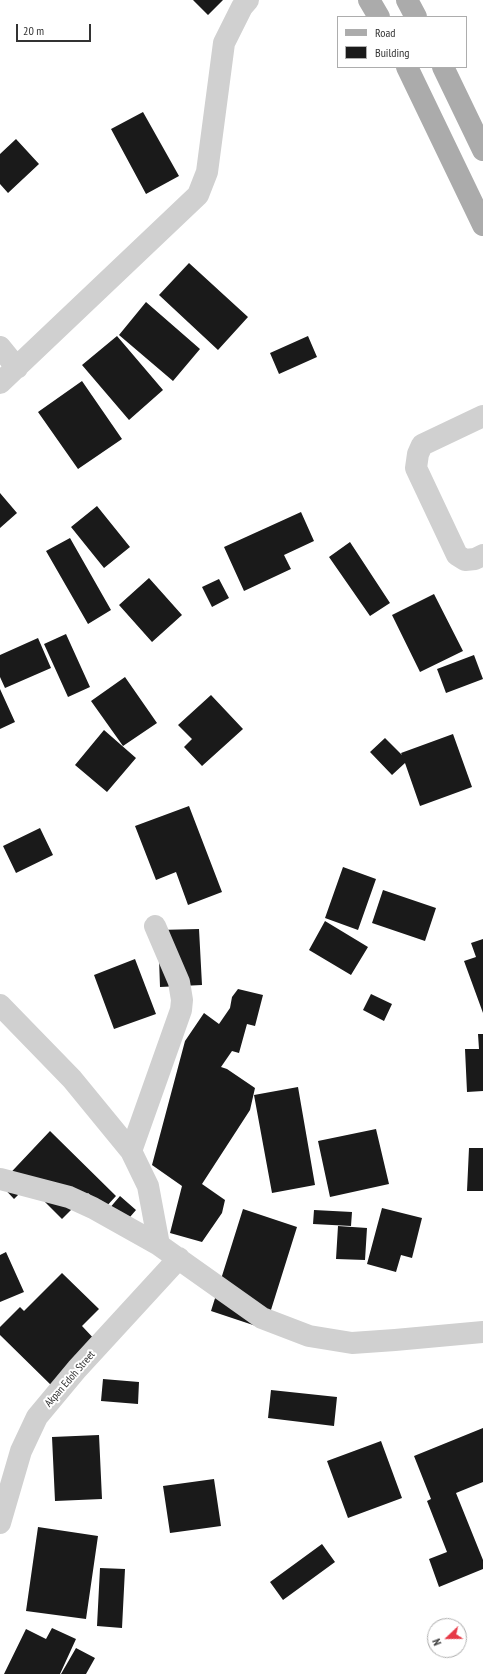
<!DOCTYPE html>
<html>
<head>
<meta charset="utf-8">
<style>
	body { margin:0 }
	#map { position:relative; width:483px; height:1674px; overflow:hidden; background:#fff; font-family:"PT Sans Narrow",sans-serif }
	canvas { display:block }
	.legend { position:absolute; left:337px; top:16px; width:130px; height:52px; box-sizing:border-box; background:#fff; border:1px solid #adadad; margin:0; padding:5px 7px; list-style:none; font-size:12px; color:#333 }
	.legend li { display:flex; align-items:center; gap:8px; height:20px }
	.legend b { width:20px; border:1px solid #adadad }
	.north { position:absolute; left:427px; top:1618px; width:40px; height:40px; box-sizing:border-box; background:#fff; border:1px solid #adadad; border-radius:50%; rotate:248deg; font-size:11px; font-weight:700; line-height:16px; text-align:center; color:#333 }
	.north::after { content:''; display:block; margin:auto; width:14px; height:18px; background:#e63946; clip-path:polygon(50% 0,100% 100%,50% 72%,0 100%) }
	.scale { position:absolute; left:16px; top:24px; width:75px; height:18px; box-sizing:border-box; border:2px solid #333; border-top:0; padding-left:5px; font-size:12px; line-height:14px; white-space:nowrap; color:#333; -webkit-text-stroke:3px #fff; paint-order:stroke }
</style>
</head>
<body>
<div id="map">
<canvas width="483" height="1674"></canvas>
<ul class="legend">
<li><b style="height:5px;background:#ababab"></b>Road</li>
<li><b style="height:11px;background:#1a1a1a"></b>Building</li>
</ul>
<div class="north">N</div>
<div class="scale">20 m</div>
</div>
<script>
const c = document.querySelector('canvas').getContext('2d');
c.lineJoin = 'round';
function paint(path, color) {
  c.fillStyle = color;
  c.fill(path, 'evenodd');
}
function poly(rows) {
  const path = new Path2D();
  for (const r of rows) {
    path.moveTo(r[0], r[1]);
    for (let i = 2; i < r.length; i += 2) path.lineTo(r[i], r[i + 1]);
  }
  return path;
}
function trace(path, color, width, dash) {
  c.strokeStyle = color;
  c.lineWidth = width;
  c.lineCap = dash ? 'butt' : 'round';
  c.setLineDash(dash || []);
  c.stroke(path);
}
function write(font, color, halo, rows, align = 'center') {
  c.font = font + ' "PT Sans Narrow",sans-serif';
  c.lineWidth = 4;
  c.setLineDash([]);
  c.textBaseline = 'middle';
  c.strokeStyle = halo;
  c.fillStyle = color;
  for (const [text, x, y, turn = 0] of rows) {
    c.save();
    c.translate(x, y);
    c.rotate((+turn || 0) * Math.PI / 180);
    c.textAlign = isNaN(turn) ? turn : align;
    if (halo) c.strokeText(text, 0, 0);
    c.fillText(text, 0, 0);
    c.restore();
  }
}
const building = poly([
	[193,0,223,0,208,15],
	[143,112,179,176,146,194,111,129],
	[16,139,39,164,8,193,0,184,0,154],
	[189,263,248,317,218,350,159,295],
	[146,302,200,349,173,381,119,335],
	[117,336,163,390,129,420,82,365],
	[308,336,317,357,279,374,270,353],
	[82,381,122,439,78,469,38,412],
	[0,493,17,513,0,528],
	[97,506,130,547,104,568,71,527],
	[301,512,314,541,284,555,291,569,244,591,224,547],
	[70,538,111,610,88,624,46,551],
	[350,542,390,603,370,616,329,557],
	[149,578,182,615,152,642,119,605],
	[219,579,229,598,212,607,202,587],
	[434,594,463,651,420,672,392,615],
	[66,634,90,687,68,697,44,644],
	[38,638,51,668,5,688,0,677,0,655],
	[474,655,483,679,446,693,437,669],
	[125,677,157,723,123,746,91,701],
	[0,689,15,722,0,729],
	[211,695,243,729,202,766,184,747,192,739,178,725],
	[104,730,136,758,107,792,75,765],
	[453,734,472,787,420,806,405,763,392,775,370,752,385,738,402,755,401,753],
	[189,806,222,892,188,905,176,872,156,880,135,826],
	[40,828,53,855,16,873,3,846],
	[343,867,376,879,358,930,325,918],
	[383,890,436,908,425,941,372,923],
	[325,921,368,947,351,975,309,950],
	[199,929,202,985,160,987,158,930],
	[483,939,483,1013,464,961,476,957,471,943],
	[135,959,156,1014,114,1029,94,975],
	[238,989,263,995,255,1026,247,1024,239,1053,232,1051,221,1067,227,1069,255,1088,250,1110,202,1184,225,1200,222,1213,202,1242,170,1233,182,1186,152,1165,185,1041,204,1013,219,1024,230,1008,232,997],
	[371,994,392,1004,384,1021,363,1010],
	[478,1034,483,1034,483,1091,467,1092,465,1049,479,1049],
	[298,1087,315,1185,272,1193,254,1095],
	[376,1129,389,1184,330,1197,318,1141],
	[50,1131,116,1196,104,1209,88,1193,62,1219,28,1185,14,1199,0,1184],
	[469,1148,483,1148,483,1191,467,1191],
	[120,1196,136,1210,124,1224,108,1210],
	[382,1208,422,1218,412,1258,401,1255,396,1272,367,1264],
	[243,1209,297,1227,265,1329,211,1311],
	[314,1210,352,1212,351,1226,313,1224],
	[338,1226,367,1228,365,1260,336,1259],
	[6,1252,24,1292,0,1302,0,1255],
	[62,1273,99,1309,82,1326,98,1343,54,1388,0,1335,0,1327,20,1307,24,1311],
	[103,1379,139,1382,138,1404,101,1401],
	[271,1390,337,1397,334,1426,268,1418],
	[483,1428,483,1482,456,1493,483,1560,483,1569,439,1587,429,1559,447,1552,427,1501,431,1499,414,1456],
	[99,1435,102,1499,55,1501,52,1437],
	[381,1441,402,1498,348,1518,327,1461],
	[214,1479,221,1526,170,1533,163,1486],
	[38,1527,98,1536,86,1619,26,1611],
	[322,1544,335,1562,283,1600,270,1582],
	[100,1568,125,1569,122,1628,97,1626],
	[52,1628,76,1639,60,1674,4,1674,26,1629,46,1639],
	[76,1648,95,1658,86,1674,61,1674]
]);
const minor = poly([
	[0,347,17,368],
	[0,383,198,195,207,172,224,43,242,7,248,0],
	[483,416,422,445,418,454,416,468,457,555,465,560,475,559,483,555],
	[0,1005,72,1079,131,1151,148,1186,159,1245],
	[131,1151,181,1010,182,1000,179,982,155,926],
	[0,1179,69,1197,93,1208,159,1245,262,1318,309,1336,352,1343,395,1340,483,1332],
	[0,1523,21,1451,37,1417,77,1369,179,1258]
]);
const major = poly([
	[369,0,379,17],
	[407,0,416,17],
	[407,67,483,225],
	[443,67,483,150]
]);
const streetNames = [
	["Akpan Edoh Street",70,1379,-49]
];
paint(building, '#1a1a1a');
trace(minor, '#d0d0d0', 22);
trace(major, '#ababab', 22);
write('11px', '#333', '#fff', streetNames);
</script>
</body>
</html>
